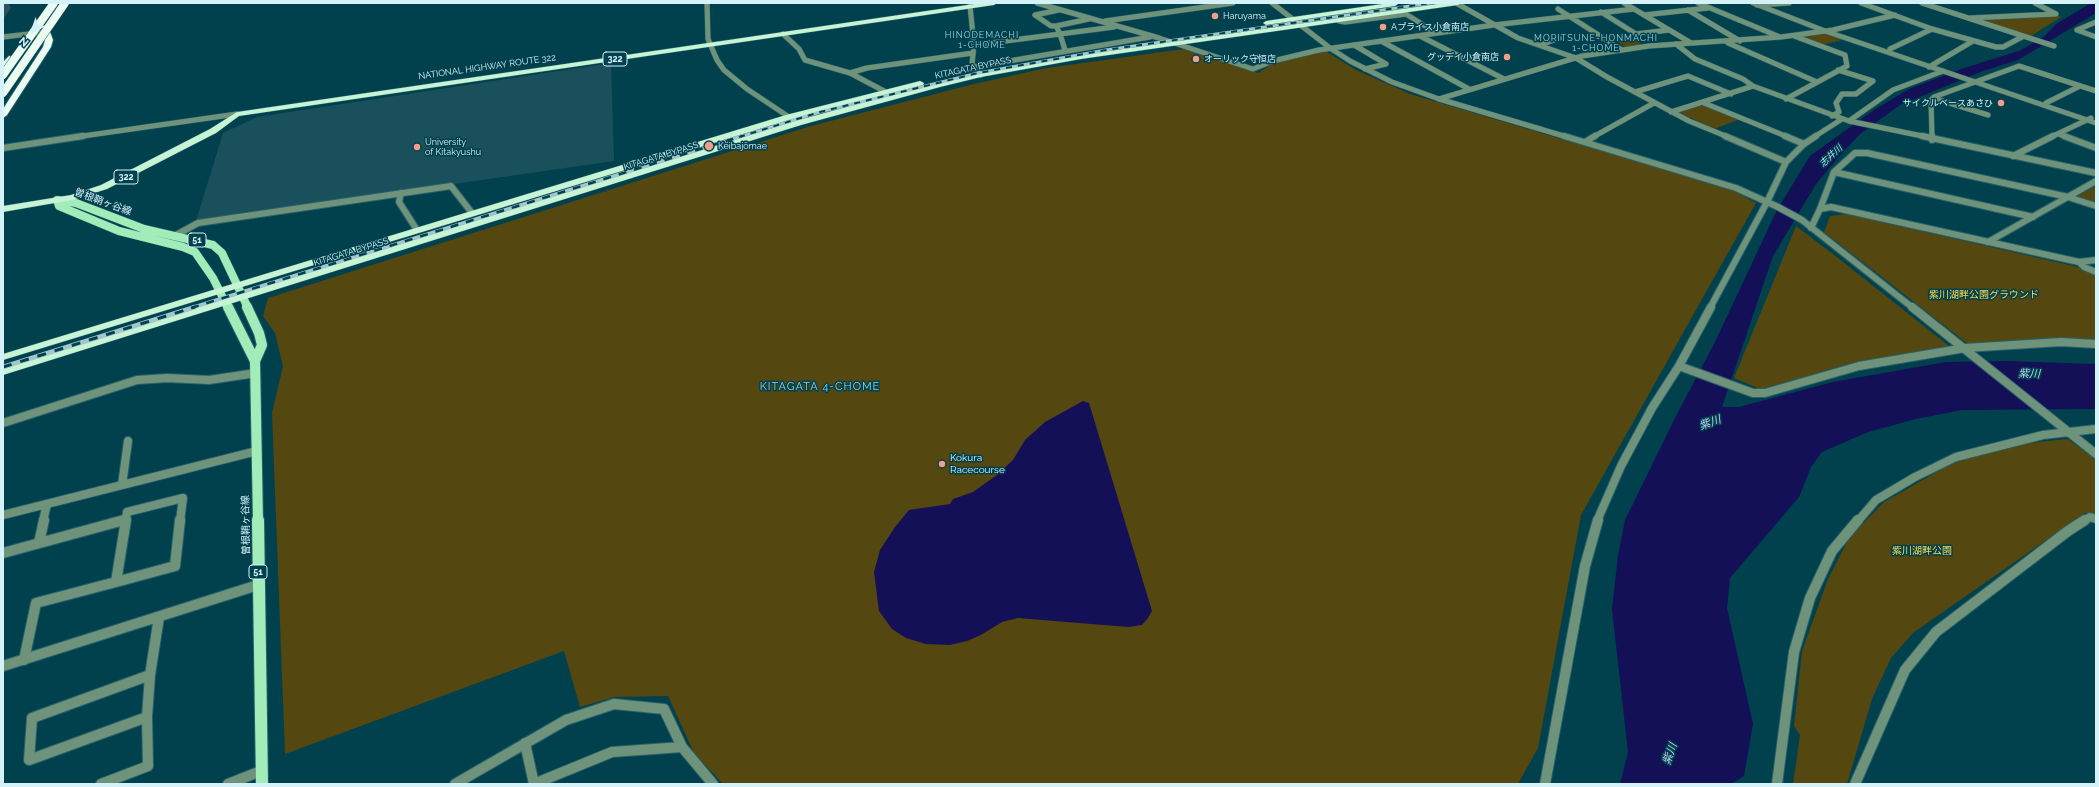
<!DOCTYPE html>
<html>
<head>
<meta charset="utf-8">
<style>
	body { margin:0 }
	#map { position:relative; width:2099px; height:787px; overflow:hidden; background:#00414d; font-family:Raleway,sans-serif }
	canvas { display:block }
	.frame { position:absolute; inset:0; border:4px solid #d5f2f9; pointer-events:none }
	.north { position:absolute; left:12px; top:12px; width:40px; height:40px; -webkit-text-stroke:3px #00414d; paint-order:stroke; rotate:220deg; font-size:11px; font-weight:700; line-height:16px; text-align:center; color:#d5f2f9 }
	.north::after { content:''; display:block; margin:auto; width:14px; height:18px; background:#d5f2f9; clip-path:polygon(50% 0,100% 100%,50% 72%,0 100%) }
</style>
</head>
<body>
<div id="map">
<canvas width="2099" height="787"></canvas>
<div class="frame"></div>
<div class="north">N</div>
</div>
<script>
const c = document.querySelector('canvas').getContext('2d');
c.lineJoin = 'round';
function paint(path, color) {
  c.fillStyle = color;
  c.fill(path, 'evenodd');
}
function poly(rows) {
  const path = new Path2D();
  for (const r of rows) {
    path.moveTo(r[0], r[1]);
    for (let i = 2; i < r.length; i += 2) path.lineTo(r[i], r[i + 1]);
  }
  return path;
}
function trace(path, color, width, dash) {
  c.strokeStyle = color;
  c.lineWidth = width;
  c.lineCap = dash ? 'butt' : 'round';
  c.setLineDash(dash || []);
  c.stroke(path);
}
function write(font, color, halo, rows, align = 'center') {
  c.font = font + ' Raleway,"Noto Sans JP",sans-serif';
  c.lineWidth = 3;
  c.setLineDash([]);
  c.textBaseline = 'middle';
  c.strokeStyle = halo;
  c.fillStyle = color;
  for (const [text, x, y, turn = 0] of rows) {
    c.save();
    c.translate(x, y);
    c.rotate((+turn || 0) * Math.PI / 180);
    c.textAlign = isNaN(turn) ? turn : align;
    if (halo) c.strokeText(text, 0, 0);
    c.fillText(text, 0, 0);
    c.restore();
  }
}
const built = poly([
	[611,63,614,161,196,221,223,133,257,117]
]);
const green = poly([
	[2059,16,2061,17,2028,38,1980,20],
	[1824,33,1842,40,1822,45,1802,39,1803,36],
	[1626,34,1645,46,1625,47,1608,36],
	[1184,49,1258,73,1274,63,1322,51,1327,52,1356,70,1410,94,1703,181,1734,191,1756,203,1581,515,1538,748,1518,784,723,784,694,753,668,696,615,697,580,707,564,651,285,754,272,413,283,366,275,333,263,316,268,298,811,126,974,84,1047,68],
	[1700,105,1705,106,1738,120,1714,129,1678,112],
	[2096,186,2096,204,2077,196],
	[1847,214,2078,267,2096,275,2096,341,2075,339,1968,344,1824,232,1830,216],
	[1796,226,1833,254,1949,346,1849,364,1762,390,1734,378],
	[2068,439,2096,460,2096,517,2085,513,1913,633,1891,658,1872,699,1847,784,1793,784,1800,735,1794,726,1802,651,1828,579,1849,538,1884,502,1958,460,2020,444]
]);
const water = poly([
	[2091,3,2096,3,2096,13,2018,60,1983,71,1900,105,1860,134,1842,153,1816,184,1773,256,1722,407,1739,407,1833,382,1946,362,2005,361,2096,364,2096,409,1962,410,1916,419,1868,432,1822,452,1811,467,1799,497,1730,578,1727,608,1753,724,1744,776,1731,784,1620,784,1628,752,1612,609,1618,555,1625,520,1676,416,1715,342,1777,210,1810,156,1874,110,1909,89,1961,69,2019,51,2044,37,2056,24],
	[1083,401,1089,403,1152,611,1148,618,1142,625,1128,627,1018,618,1002,622,981,635,967,641,950,645,926,644,906,638,892,629,879,611,874,572,880,550,895,527,909,510,950,504,953,499,973,492,997,475,1013,460,1025,440,1045,422]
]);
const minorFar3 = poly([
	[1037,3,1159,38,1253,69,1273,61,1319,50,1494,25,1634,9],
	[1456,3,1518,38,1576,58,1607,77,1689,121,1728,137],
	[1624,3,1691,43],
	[1698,3,1780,37],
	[1861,3,1932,29,1996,47,2003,47,2022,37],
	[1922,3,2054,46],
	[1757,5,1789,3],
	[970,6,974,45,972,64,981,75],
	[1558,9,1622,50],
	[1688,10,1740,41],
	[1601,12,1636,34,1669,30],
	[1644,15,1708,8],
	[1970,18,2056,14,2035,3],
	[1105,21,1233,3],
	[1339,21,1345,22,1406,14,1436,33],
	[1056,26,1051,26,1035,15,1059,10],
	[2077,30,2096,22],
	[2077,30,2096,37],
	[783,34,799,49,805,60,850,73,884,91],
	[1420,36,1504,79],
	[1381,41,1469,89],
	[1728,43,1817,82],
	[974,45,1060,34,1056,26,1089,19],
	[1354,45,1386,64,1365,69],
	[1540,45,1560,38],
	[1890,49,1932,29],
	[1065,50,1060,34,1114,27],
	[974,67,1150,37],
	[1929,67,1973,41],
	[850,73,867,68,973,53],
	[1753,86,1849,121,1927,137],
	[1635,92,1688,76,1731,94],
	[1933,98,1988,115],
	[1439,99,1582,56,1649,46,1781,37,1833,30,1895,15],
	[1786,99,1847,66,1845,55,1794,36],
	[1704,103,1788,137],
	[2046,103,2080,86],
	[1671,112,1753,86,1743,79,1695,59,1676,44],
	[1832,116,1839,112,1836,103,1842,94,1856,94,1873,81,1838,70],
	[1849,121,1893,90,1943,71],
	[2058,134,2067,137],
	[1593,137,1654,103],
	[1814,137,1842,119],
	[1932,137,1931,100,1934,97,2019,66,2096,91],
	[2051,137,2091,118]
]);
const minorFar2 = poly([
	[1725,136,1786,162],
	[1785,136,1804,144],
	[1922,136,2096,173],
	[1932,136,1932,140],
	[2064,136,2096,148],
	[1585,142,1595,136],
	[2013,156,2053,136],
	[1834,172,2033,217],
	[401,193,399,202,417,230],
	[1767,202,1786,162,1804,144,1816,136],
	[1820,209,1834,172,1855,153,1867,153,2068,197,2096,206],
	[176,235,198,223,451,186,472,213],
	[1988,242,2096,181],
	[2079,262,2084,267,2096,272]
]);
const minorFar1 = poly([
	[1679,366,1753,393,1765,393,1859,366,1965,348,2061,342,2096,344],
	[3,423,137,380,167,378,209,380,256,373],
	[122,485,128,441],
	[3,515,257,451],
	[43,521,47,504],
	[120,521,125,520],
	[126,521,127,512,183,498,180,521],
	[1858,521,1876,500,1915,477,1956,457,2043,435,2096,429],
	[2083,521,2090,517,2096,519]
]);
const minor = poly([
	[39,543,44,520],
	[3,553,124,520],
	[116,582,126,520],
	[116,582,175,566,180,520],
	[24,660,36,603,116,582],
	[3,666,258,585],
	[147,717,29,760,32,718,150,675],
	[525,743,534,784],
	[101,784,148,766,147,717,150,675,159,617],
	[228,784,261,771],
	[455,784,566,720,614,704,664,709,682,747,713,784],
	[534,784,612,752,682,747],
	[1777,784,1794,652,1810,598,1832,551,1858,520],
	[1855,784,1905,670,1936,632,2068,531,2085,520]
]);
const tertiaryFar3 = poly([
	[707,3,708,39,717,60,724,70,747,89,798,123],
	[1272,3,1330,48,1350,61,1392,82,1439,99,1567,137],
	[1753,3,1825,31,2096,123],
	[3,37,46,32],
	[76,137,237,114]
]);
const tertiaryFar2 = poly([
	[1564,136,1736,188,1778,207,1802,220,1913,308],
	[3,148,83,136],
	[1811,228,1820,209,1831,207,2079,262,2096,260],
	[1710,308,1767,202]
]);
const tertiaryFar1 = poly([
	[1912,307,2096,454],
	[1597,521,1621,466,1652,408,1679,366,1711,307]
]);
const tertiary = poly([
	[1545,784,1585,566,1598,520]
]);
const primaryFar2 = poly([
	[228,308,213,278,195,252,183,247,119,231,59,206,57,200,76,203,144,229,213,245,222,253,248,308]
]);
const primaryFar1 = poly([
	[228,307,255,361],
	[247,307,259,333,262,345,255,361],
	[255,361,258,521]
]);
const primary = poly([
	[258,520,262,784]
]);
const trunk = poly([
	[981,3,997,3,994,5,239,116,216,133,107,189,72,200,3,212,3,206,71,195,101,185,210,129,237,112,981,3],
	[1389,3,1398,4,1395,6,1266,25,1263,23,1266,21,1389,3],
	[1444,3,1461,3,1458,5,1081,59,981,77,940,87,801,125,3,375,3,368,795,121,935,83,981,73,1081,55,1444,3],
	[920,81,924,83,923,85,792,119,3,360,3,354,786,115,920,81]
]);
const motorway = poly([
	[43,30,50,32,53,40,51,47,7,115,3,118,3,109,43,47,45,40,43,30],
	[9,56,16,58,3,68,3,62,9,56]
]);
const railFar2 = poly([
	[739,137,820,112,978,73,1106,50,1431,3]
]);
const railFar1 = poly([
	[191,308,742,136]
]);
const rail = poly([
	[3,367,195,307]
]);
const motorwayBridge = poly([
	[3,75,54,3],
	[3,93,65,3]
]);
const shadedWall = poly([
	[5,3,8,3,11,8,3,19,3,6]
]);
const markers = [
	[1215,16,4,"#f49e89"],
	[1383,27,4,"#f49e89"],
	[1507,57,4,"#f49e89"],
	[1196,59,4,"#f49e89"],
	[2001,103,4,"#f49e89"],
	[709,146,5,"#f49e89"],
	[417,147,4,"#f49e89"],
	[942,464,4,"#f49e89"]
];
const farPoinames = [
	["Haruyama",1223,16],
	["Aプライス小倉南店",1391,27],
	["グッデイ小倉南店",1499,57,"right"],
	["オーリック守恒店",1204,59],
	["サイクルベースあさひ",1993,103,"right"],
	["University",425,142],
	["of Kitakyushu",425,152],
	["Keibajōmae",718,146]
];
const farNeighbourhoodnames = [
	["HINODEMACHI",982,35],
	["1-CHOME",982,45],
	["MORITSUNE-HONMACHI",1596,38],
	["1-CHOME",1596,48]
];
const shields = [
	[615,59,24],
	[126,177,24],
	[197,240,18],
	[258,572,18]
];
const shieldNames = [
	["322",615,59],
	["322",126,177],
	["51",197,240],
	["51",258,572]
];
const farStreetnames = [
	["NATIONAL HIGHWAY ROUTE 322",487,67,-8],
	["KITAGATA BYPASS",973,68,-12],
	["KITAGATA BYPASS",661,156,-17],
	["KITAGATA BYPASS",351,252,-17]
];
const farWaternames = [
	["志井川",1831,156,-43]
];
const streetNames = [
	["曽根鞘ヶ谷線",103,202,20],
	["曽根鞘ヶ谷線",246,525,-91]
];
const parkNames = [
	["紫川湖畔公園グラウンド",1984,295],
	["紫川湖畔公園",1922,551]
];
const poiNames = [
	["Kokura",950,458],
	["Racecourse",950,470]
];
const waterNames = [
	["紫川",2029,374,2],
	["紫川",1710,423,-20],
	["紫川",1670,754,-71]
];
const neighbourhoodNames = [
	["KITAGATA 4-CHOME",820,387]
];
paint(built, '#1a505b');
paint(green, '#554710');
paint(water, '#131058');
trace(minorFar3, '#26616c', 6);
trace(minorFar2, '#26616c', 8);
trace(minorFar1, '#26616c', 10);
trace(minor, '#26616c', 12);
trace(tertiaryFar3, '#26616c', 6);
trace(tertiaryFar2, '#26616c', 8);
trace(tertiaryFar1, '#26616c', 10);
trace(tertiary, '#26616c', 12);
trace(primaryFar2, '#26616c', 9);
trace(primaryFar1, '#26616c', 12);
trace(primary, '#26616c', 14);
trace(trunk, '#26616c', 1);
trace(motorway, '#26616c', 2);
trace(minorFar3, '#6f937a', 5);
trace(minorFar2, '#6f937a', 6);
trace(minorFar1, '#6f937a', 8);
trace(minor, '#6f937a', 10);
trace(tertiaryFar3, '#6f937a', 5);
trace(tertiaryFar2, '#6f937a', 6);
trace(tertiaryFar1, '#6f937a', 8);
trace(tertiary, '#6f937a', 10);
trace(primaryFar2, '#a1ecb9', 8);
trace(primaryFar1, '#a1ecb9', 10);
trace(primary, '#a1ecb9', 12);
paint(trunk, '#c6f4d4');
paint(motorway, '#ebfcf0');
trace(railFar2, '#a0c6ce', 3);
trace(railFar1, '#a0c6ce', 3.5);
trace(rail, '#a0c6ce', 4.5);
trace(railFar2, '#00414d', 2, [6]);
trace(railFar1, '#00414d', 2.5, [8]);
trace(rail, '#00414d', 3, [9]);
trace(motorwayBridge, '#26616c', 9, []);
trace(motorwayBridge, '#ebfcf0', 8);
paint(shadedWall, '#304f60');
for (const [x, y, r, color] of markers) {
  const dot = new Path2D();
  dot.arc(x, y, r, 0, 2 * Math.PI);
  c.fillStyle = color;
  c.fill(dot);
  trace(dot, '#00414d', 1.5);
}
write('9px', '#d5f2f9', '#00414d', farPoinames, 'left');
c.letterSpacing = '1px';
write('9px', '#96d0de', '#00414d', farNeighbourhoodnames);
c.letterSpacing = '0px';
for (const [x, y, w] of shields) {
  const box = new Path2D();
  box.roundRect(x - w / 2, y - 7, w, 14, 3);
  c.fillStyle = '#00414d';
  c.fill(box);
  trace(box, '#d5f2f9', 1);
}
write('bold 9px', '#d5f2f9', null, shieldNames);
write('9px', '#d5f2f9', '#00414d', farStreetnames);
write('italic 9px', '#c2cdf7', '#00414d', farWaternames);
write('10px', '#d5f2f9', '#00414d', streetNames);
write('10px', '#fcd954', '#00414d', parkNames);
write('10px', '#d5f2f9', '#00414d', poiNames, 'left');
write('italic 11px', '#c2cdf7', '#00414d', waterNames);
c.letterSpacing = '1px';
write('11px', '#96d0de', '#00414d', neighbourhoodNames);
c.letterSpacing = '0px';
</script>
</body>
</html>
